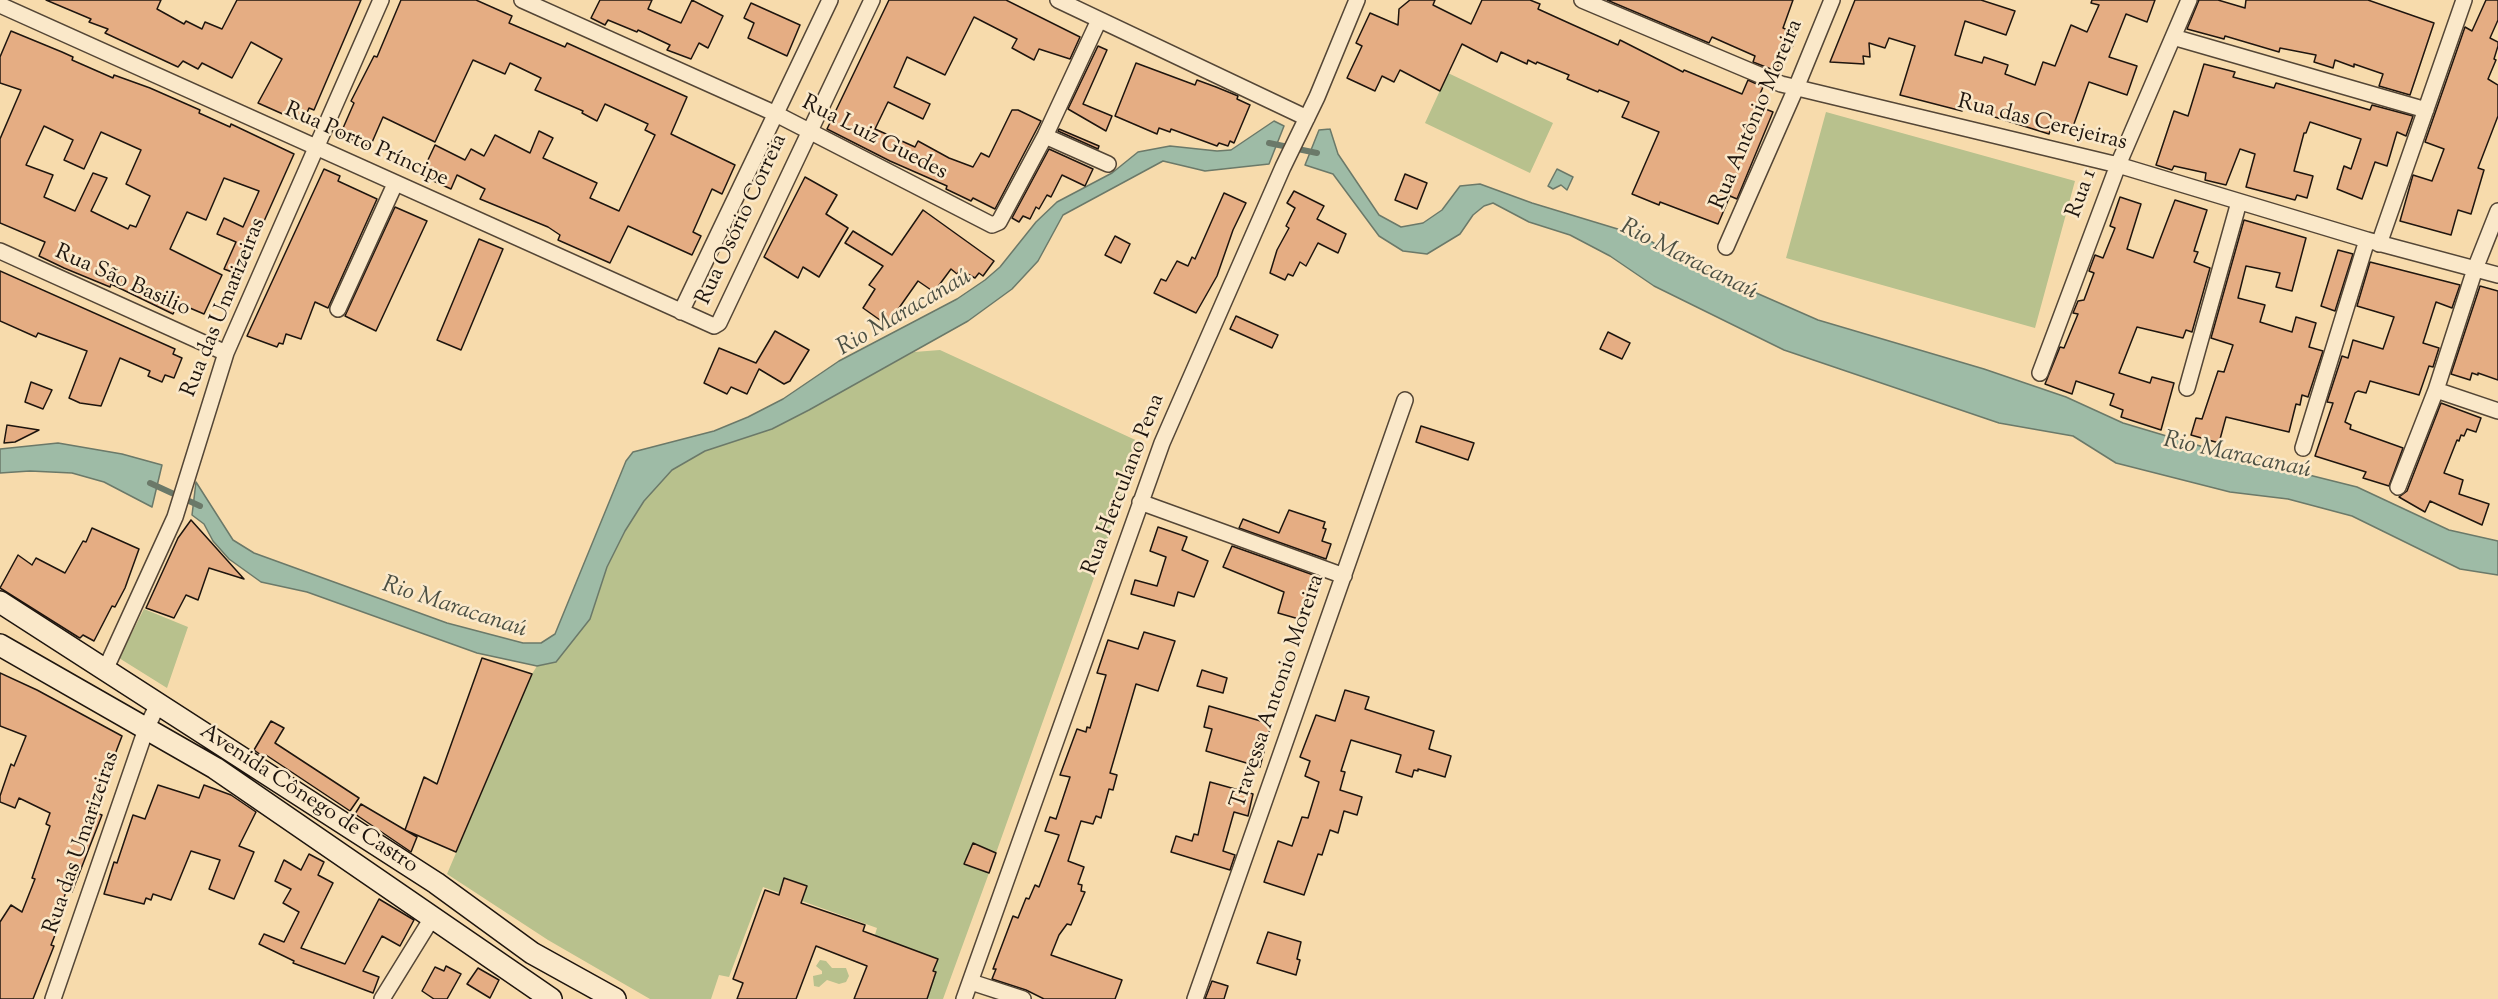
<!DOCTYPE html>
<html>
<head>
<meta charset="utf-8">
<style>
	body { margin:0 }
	canvas { display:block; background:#f7dbac }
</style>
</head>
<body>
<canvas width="2498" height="999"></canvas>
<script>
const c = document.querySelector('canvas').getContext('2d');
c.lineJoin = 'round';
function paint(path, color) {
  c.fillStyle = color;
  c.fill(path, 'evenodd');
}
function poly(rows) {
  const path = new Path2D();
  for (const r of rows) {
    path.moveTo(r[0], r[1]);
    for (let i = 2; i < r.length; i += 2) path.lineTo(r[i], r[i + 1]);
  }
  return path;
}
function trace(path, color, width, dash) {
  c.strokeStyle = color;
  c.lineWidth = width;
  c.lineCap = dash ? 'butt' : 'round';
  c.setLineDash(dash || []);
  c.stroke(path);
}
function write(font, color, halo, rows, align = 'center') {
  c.font = font + ' "Sorts Mill Goudy",serif';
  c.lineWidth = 5;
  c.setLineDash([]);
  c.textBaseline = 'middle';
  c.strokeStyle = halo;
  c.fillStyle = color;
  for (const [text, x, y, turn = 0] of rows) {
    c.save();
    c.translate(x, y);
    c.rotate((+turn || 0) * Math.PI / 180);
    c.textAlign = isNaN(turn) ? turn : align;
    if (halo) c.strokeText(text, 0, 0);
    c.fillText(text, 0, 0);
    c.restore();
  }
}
const green = poly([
	[1448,73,1553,123,1530,173,1425,123],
	[1826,112,2075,181,2035,328,1786,258],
	[940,350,1142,443,996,853,973,843,964,864,989,873,943,999,927,999,936,973,933,971,938,959,871,948,877,928,763,887,729,977,719,975,711,999,650,999,548,940,447,874,532,674,537,666,556,662,569,645,625,531,644,501,672,470,705,451,772,429,914,352],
	[144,609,188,627,167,688,119,658],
	[820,960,826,961,832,968,846,968,849,976,846,982,839,984,827,980,819,987,814,986,813,976,822,974,822,971,816,966]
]);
const water = poly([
	[1274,121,1284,126,1269,164,1205,171,1163,161,1063,215,1038,261,1012,289,968,321,809,410,772,429,705,451,672,470,644,501,625,531,607,567,590,619,556,662,537,666,477,653,307,592,261,582,229,559,213,541,204,524,192,515,196,482,233,540,254,553,447,623,523,643,541,643,555,634,626,461,633,452,714,431,748,417,783,399,839,361,957,299,985,280,1000,267,1036,222,1057,202,1112,173,1138,152,1170,146,1217,151,1231,150,1274,121],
	[1330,129,1338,154,1379,215,1401,227,1423,223,1442,210,1460,186,1480,184,1532,203,1644,237,1681,260,1818,320,1984,369,2066,397,2123,423,2237,457,2357,487,2449,530,2498,541,2498,575,2460,569,2352,516,2288,499,2230,492,2116,463,2073,436,1999,423,1784,350,1654,286,1610,256,1570,235,1529,222,1493,203,1484,206,1473,215,1460,234,1427,254,1403,251,1379,236,1333,174,1305,165,1319,130,1330,129],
	[1557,169,1573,177,1567,190,1561,185,1553,189,1548,186,1557,169],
	[58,443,122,454,162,465,152,507,104,482,72,473,30,471,0,473,0,449,58,443]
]);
const stream = poly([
	[1269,143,1317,153],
	[150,483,200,506]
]);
const building = poly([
	[46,0,161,0,157,9,184,24,186,21,202,29,205,22,222,29,237,0,361,0,314,110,309,108,303,123,258,103,282,59,251,42,232,78,202,63,198,69,183,61,178,67,105,33,108,29,89,22,91,19,46,0],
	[401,0,476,0,512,16,509,23,565,47,567,43,687,97,671,134,735,165,722,194,712,189,693,232,701,236,692,255,628,226,610,263,558,240,560,235,548,227,480,199,485,189,457,175,451,189,427,178,429,176,425,174,429,164,427,162,435,145,465,160,471,149,484,156,495,135,530,153,539,131,553,138,543,158,597,183,590,198,619,211,655,135,645,130,648,124,605,104,597,121,582,113,583,111,535,90,541,78,510,63,505,74,473,60,435,142,383,117,370,147,340,135,354,103,351,101,374,56,377,57,401,0],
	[600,0,652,0,648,9,681,23,692,0,723,16,708,48,699,43,691,59,667,50,670,45,638,30,637,32,608,20,605,25,591,18,600,0],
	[889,0,1006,0,1080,37,1070,59,1039,49,1034,60,1012,48,1017,39,974,17,945,75,907,57,894,87,930,104,923,119,888,102,875,129,915,147,918,141,949,158,973,167,981,153,989,157,1012,110,1018,110,1041,121,995,209,973,198,971,201,946,189,947,186,890,161,827,129,889,0],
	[1410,0,1435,0,1433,5,1471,24,1482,0,1530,0,1540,4,1538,9,1571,24,1618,45,1620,40,1683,72,1684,70,1742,94,1748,80,1763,87,1757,101,1764,104,1763,108,1773,112,1737,199,1730,196,1718,224,1660,202,1659,205,1632,194,1659,132,1622,117,1629,102,1599,90,1598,92,1567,79,1569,75,1537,62,1536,64,1528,60,1527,64,1501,52,1497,62,1462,44,1440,91,1400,70,1394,82,1382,76,1375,91,1347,78,1362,46,1356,43,1370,13,1398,25,1399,9,1410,0],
	[1607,0,1793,0,1783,28,1798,34,1790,52,1785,50,1776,71,1753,62,1755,56,1712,37,1709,43,1607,0],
	[1855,0,1981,0,2015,11,2006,35,1965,21,1955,55,1982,63,1984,57,2008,65,2005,74,2035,85,2043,62,2055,66,2071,25,2087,32,2099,5,2091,3,2092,0,2155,0,2147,22,2126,14,2109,57,2137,66,2127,95,2089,82,2070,135,2051,128,2049,134,1963,107,1962,111,1900,95,1915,46,1889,38,1885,48,1869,43,1870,57,1863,56,1864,64,1830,62,1855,0],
	[2199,0,2218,0,2245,8,2246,0,2368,0,2434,23,2410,95,2379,86,2383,74,2354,64,2354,67,2335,60,2333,68,2314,62,2316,55,2280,48,2279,52,2225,36,2224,39,2187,29,2199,0],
	[2486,0,2498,0,2498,20,2490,38,2498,42,2498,46,2494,59,2496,60,2488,79,2498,85,2498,116,2478,168,2484,170,2471,214,2458,210,2451,235,2400,221,2413,175,2432,181,2444,149,2425,142,2465,27,2472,31,2486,0],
	[751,3,800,25,787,56,748,38,754,23,744,18,751,3],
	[11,31,62,52,73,57,72,60,113,78,114,75,150,88,200,110,199,113,230,127,231,124,294,154,240,275,224,269,236,242,217,234,224,218,243,227,259,191,224,178,206,220,187,212,170,249,222,275,204,314,178,303,173,314,111,284,110,287,64,268,39,256,45,242,0,223,0,139,21,90,0,83,0,57,11,31],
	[44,126,73,140,64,160,84,169,101,132,141,150,126,184,150,196,136,227,130,225,128,229,91,211,107,178,93,173,75,211,44,197,53,175,26,165,44,126],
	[1098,46,1107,50,1083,104,1112,116,1106,131,1068,109,1098,46],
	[1136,63,1195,85,1197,80,1216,87,1238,96,1237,99,1250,105,1234,143,1230,141,1228,146,1219,143,1217,146,1171,129,1170,132,1159,128,1157,134,1115,116,1136,63],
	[2204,64,2235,72,2233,77,2274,88,2276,83,2370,110,2372,105,2413,116,2406,136,2397,132,2387,166,2375,162,2362,199,2337,189,2344,166,2351,169,2361,139,2310,122,2306,133,2304,133,2294,171,2313,176,2307,198,2297,195,2295,200,2246,187,2255,154,2240,149,2226,185,2205,180,2206,173,2174,166,2172,170,2156,165,2174,111,2188,116,2204,64],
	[1059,129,1099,146,1098,149,1058,131,1059,129],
	[1049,149,1093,169,1085,186,1062,175,1051,197,1047,195,1039,209,1036,207,1030,219,1023,216,1019,222,1012,218,1049,149],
	[324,169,340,176,338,181,377,199,328,308,315,302,301,339,286,334,283,344,279,343,277,347,247,336,324,169],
	[1405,174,1427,183,1417,209,1395,200,1405,174],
	[805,177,837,195,826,214,848,228,819,277,803,267,798,278,764,257,805,177],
	[1294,191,1324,206,1317,219,1346,234,1338,253,1318,243,1306,266,1300,262,1293,276,1288,274,1285,280,1270,273,1277,250,1289,228,1286,226,1295,208,1287,203,1294,191],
	[1224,193,1246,203,1233,230,1217,276,1196,313,1154,293,1161,279,1166,281,1177,261,1188,266,1192,257,1195,259,1224,193],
	[2120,197,2141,204,2127,249,2153,258,2175,200,2207,210,2194,251,2198,252,2194,262,2210,268,2192,332,2186,330,2183,338,2137,327,2119,373,2150,383,2152,377,2174,383,2161,430,2121,417,2123,410,2110,405,2114,394,2076,381,2072,394,2045,384,2060,347,2064,348,2078,314,2073,313,2078,301,2084,300,2094,273,2089,271,2095,255,2103,258,2115,228,2110,226,2120,197],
	[395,207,427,221,376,331,345,316,395,207],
	[923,210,994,261,983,276,979,273,975,278,960,270,957,274,951,269,934,292,918,281,887,325,863,308,875,289,869,285,883,266,845,243,853,231,892,255,923,210],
	[2244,220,2306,238,2292,291,2276,287,2280,273,2246,266,2238,298,2265,305,2260,322,2292,332,2296,317,2316,323,2309,347,2323,351,2308,397,2302,395,2300,405,2296,404,2289,432,2226,417,2219,443,2191,435,2196,418,2202,419,2218,371,2224,372,2233,345,2211,338,2244,220],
	[1115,236,1130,244,1121,263,1105,255,1115,236],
	[479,239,503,249,461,350,437,340,479,239],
	[2338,250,2353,254,2335,311,2321,306,2338,250],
	[2370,262,2460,285,2452,308,2436,302,2423,343,2439,348,2433,367,2429,366,2419,395,2370,381,2366,393,2358,391,2355,393,2345,422,2351,425,2350,429,2403,448,2389,486,2363,478,2366,472,2315,456,2333,403,2327,402,2342,356,2348,358,2353,340,2383,349,2394,317,2357,306,2370,262],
	[0,271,175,349,173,354,182,358,174,378,165,375,162,382,148,376,150,371,120,358,101,406,80,403,69,398,87,351,38,333,36,337,0,321,0,271],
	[2480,286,2498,291,2498,380,2478,373,2478,375,2472,373,2470,380,2451,374,2480,286],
	[1236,316,1278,335,1272,348,1230,329,1236,316],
	[775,331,809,350,790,381,784,384,759,369,747,394,731,387,727,394,704,383,719,348,756,363,775,331],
	[1608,332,1630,343,1622,359,1600,349,1608,332],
	[31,382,52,390,43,409,25,402,31,382],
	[2441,403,2481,418,2476,432,2467,429,2464,436,2461,435,2459,441,2457,440,2444,473,2463,480,2459,494,2489,504,2482,525,2430,501,2425,512,2399,497,2407,491,2441,403],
	[7,425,39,430,15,442,4,443,7,425],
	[1421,426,1474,443,1468,460,1416,442,1421,426],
	[1289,510,1325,522,1323,528,1326,529,1322,541,1331,544,1326,559,1239,528,1243,519,1279,533,1289,510],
	[191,520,244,579,209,568,198,600,186,595,174,618,146,608,178,538,191,520],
	[1158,527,1187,537,1182,550,1208,561,1194,597,1178,592,1174,606,1131,594,1135,580,1157,586,1166,557,1150,551,1158,527],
	[92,528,139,549,125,588,115,607,112,606,94,641,83,635,80,638,78,637,0,588,18,555,32,565,36,558,65,573,83,541,86,542,92,528],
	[1232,546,1319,577,1310,604,1304,601,1299,619,1278,613,1284,592,1223,567,1232,546],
	[1144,632,1175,641,1158,691,1136,684,1110,773,1117,775,1113,790,1109,789,1101,818,1096,816,1093,824,1081,821,1068,861,1084,867,1078,884,1082,885,1081,891,1085,892,1071,925,1067,924,1059,935,1051,955,1122,980,1115,999,1044,999,1026,990,992,979,996,969,993,969,1013,916,1018,918,1026,898,1029,899,1035,885,1039,887,1059,835,1045,831,1050,817,1056,819,1070,777,1060,775,1077,729,1086,732,1087,727,1090,728,1106,675,1097,673,1108,640,1138,649,1144,632],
	[482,658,532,674,456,852,405,830,424,777,437,784,482,658],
	[1202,670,1227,678,1223,693,1197,686,1202,670],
	[0,673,37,690,122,736,93,812,102,815,72,892,67,890,54,921,59,925,51,945,54,946,33,999,0,999,0,922,11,905,22,912,35,879,32,878,50,826,46,824,50,813,19,798,15,808,0,802,0,796,11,764,14,766,26,736,0,726,0,673],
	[1345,690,1369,697,1365,709,1434,731,1429,749,1451,756,1445,777,1418,769,1418,771,1414,770,1412,777,1396,772,1401,755,1351,740,1341,771,1345,772,1340,790,1362,797,1357,815,1344,811,1338,833,1330,830,1322,855,1318,854,1304,895,1264,882,1278,841,1292,846,1302,817,1308,818,1319,782,1305,776,1310,761,1300,757,1316,715,1335,721,1345,690],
	[1209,706,1271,724,1260,767,1206,751,1212,729,1204,727,1209,706],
	[271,721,284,728,275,743,359,798,350,811,266,755,265,758,254,750,271,721],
	[1210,782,1253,794,1248,816,1234,812,1223,851,1235,855,1230,870,1171,852,1176,836,1192,841,1194,834,1198,835,1210,782],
	[158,785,199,798,204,785,231,795,256,812,239,846,254,852,234,899,209,889,220,860,191,851,171,900,153,894,151,900,146,898,144,904,104,894,114,862,117,863,133,815,145,819,158,785],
	[361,804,417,837,411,852,355,814,361,804],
	[973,843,996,853,989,873,964,864,973,843],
	[309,854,324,862,318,875,333,883,301,948,345,964,379,899,414,920,400,946,382,936,363,971,379,977,373,993,293,963,294,961,259,944,264,934,284,942,299,912,283,903,291,889,275,881,284,860,301,870,309,854],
	[784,878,807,886,801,903,865,925,863,931,938,959,933,971,936,972,927,999,854,999,867,966,816,946,796,999,737,999,743,983,733,979,765,890,779,895,784,878],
	[1268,932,1301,942,1297,959,1300,960,1296,975,1257,963,1268,932],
	[446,966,461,974,447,999,434,999,422,991,435,967,444,971,446,966],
	[478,968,499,980,490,998,467,984,478,968],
	[1212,981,1228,986,1224,999,1205,999,1212,981]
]);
const street = poly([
	[522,0,774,113,992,225,999,222,1045,136,1099,20],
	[1058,0,1307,118],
	[1582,0,1781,84,2118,165,2367,240,2498,275],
	[0,5,714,326,719,323,872,0],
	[2173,37,2426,110],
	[1045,136,1108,164],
	[2379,244,2464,0],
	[1726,247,1796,88,1832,0],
	[0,251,226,353],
	[338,309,395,184],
	[681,312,830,0],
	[2040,373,2118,165,2189,0],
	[2187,388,2239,202],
	[2436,390,2498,411],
	[2303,448,2367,240],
	[2398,487,2436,390,2475,269,2498,211],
	[1140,502,1344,576],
	[106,668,175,517,226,353,381,0],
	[971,982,1023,999],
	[53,999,146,729,158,704],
	[382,999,432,918],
	[964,999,1162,443,1283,167,1317,97,1357,0],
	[1195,999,1405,400]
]);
const secondary = poly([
	[0,602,436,883,532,953,615,999],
	[0,645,215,768,551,999]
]);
const streetNames = [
	["Rua Antônio Moreira",1758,115,-67],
	["Rua das Cerejeiras",2042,124,14],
	["Rua Luiz Guedes",874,139,27],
	["Rua Porto Príncipe",366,146,24],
	["Rua 1",2083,194,-70],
	["Rua Osório Correia",743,220,-65],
	["Rua São Basilio",122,282,24],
	["Rua das Umarizeiras",225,308,-68],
	["Rua Herculano Pena",1125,485,-69],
	["Travessa Antonio Moreira",1279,692,-71],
	["Avenida Cônego de Castro",308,800,33],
	["Rua das Umarizeiras",83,843,-71]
];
const waterNames = [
	["Rio Maracanaú",1688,261,27],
	["Rio Maracanaú",905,314,-30],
	["Rio Maracanaú",2237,457,12],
	["Rio Maracanaú",454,609,18]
];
paint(green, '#b8c18d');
paint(water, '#9ebba6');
trace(water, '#6b7969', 1.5);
trace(stream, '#6b7969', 6);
paint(building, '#e5ad83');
trace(building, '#1e150e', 1.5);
trace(street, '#544636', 18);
trace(secondary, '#1e150e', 24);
trace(street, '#fae8c9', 15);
trace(secondary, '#fae8c9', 21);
write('22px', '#1e150e', '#fae8c9', streetNames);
write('italic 24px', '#4b4f43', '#fae8c9', waterNames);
</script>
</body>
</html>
